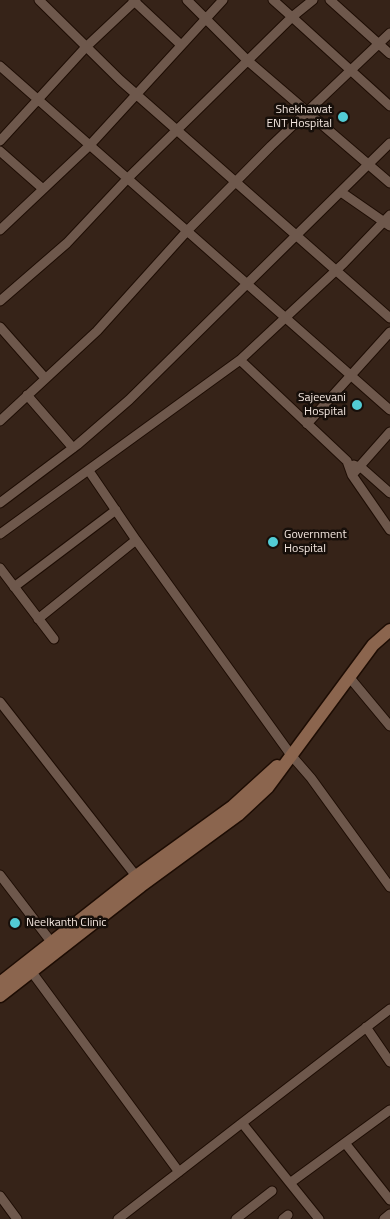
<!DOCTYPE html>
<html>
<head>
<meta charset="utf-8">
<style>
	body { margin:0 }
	canvas { display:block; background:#362318 }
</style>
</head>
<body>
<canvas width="390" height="1219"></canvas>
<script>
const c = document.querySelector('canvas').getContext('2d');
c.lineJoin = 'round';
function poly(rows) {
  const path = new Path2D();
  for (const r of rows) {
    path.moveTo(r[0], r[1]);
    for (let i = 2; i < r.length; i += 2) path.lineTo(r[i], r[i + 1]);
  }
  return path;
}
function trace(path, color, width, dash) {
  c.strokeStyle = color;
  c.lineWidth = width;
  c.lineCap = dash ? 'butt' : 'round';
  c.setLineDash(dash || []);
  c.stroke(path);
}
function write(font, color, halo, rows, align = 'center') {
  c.font = font + ' "Titillium Web",sans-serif';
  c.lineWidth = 5;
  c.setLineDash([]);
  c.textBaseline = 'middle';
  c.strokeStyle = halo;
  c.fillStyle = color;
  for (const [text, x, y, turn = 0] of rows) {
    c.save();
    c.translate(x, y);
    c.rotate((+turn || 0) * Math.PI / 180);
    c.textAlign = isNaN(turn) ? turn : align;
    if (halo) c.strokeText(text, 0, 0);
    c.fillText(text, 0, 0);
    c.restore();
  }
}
const street = poly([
	[39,0,120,80,390,318],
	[133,0,181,45],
	[187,0,248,61,390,183],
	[273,0,292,17,313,0],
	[330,0,390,54],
	[0,66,390,410],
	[0,141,86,47,136,0],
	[0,151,43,189],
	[341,192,390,226],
	[0,230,90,145,223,0],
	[0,301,67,243,128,178,292,17,390,106],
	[0,327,45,378],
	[240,360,347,461,352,475,390,530],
	[27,395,73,448],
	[0,421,97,331,187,231,271,146,390,33],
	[307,424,390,332],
	[354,465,363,469,390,493],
	[89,471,136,540,291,755,311,778,390,887],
	[352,475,390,432],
	[0,503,77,445,129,400,390,143],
	[0,534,240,360,344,263,390,215],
	[0,568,54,639],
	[14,587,116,510],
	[38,619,136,540],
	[350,678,390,726],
	[0,702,136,876],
	[0,875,52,943],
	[31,971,179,1172],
	[390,1009,242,1123,290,1183,390,1110],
	[366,1027,390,1062],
	[345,1143,390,1200],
	[290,1183,319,1219],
	[0,1196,17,1219],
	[118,1219,242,1123],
	[236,1219,272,1191],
	[283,1219,288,1215],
	[384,1219,390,1214]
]);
const secondary = poly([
	[0,983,136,876,233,806,277,766],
	[0,996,141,886,238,815,268,787,373,645,390,630]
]);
const markers = [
	[343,117,6,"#52ccd5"],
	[357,405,6,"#52ccd5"],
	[273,542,6,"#52ccd5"],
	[15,923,6,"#52ccd5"]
];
const poiNames = [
	["Shekhawat",332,110],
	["ENT Hospital",332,124],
	["Sajeevani",346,398],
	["Hospital",346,412],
	["Government",284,535,"left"],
	["Hospital",284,549,"left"],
	["Neelkanth Clinic",26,923,"left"]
];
trace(street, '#1d0c03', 11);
trace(secondary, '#1d0c03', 15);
trace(street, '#6e584c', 9);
trace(secondary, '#8b654e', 12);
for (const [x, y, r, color] of markers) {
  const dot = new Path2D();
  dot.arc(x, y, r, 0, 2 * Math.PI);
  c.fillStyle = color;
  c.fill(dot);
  trace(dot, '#170f0a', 2);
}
write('12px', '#f3e6df', '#170f0a', poiNames, 'right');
</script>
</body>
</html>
